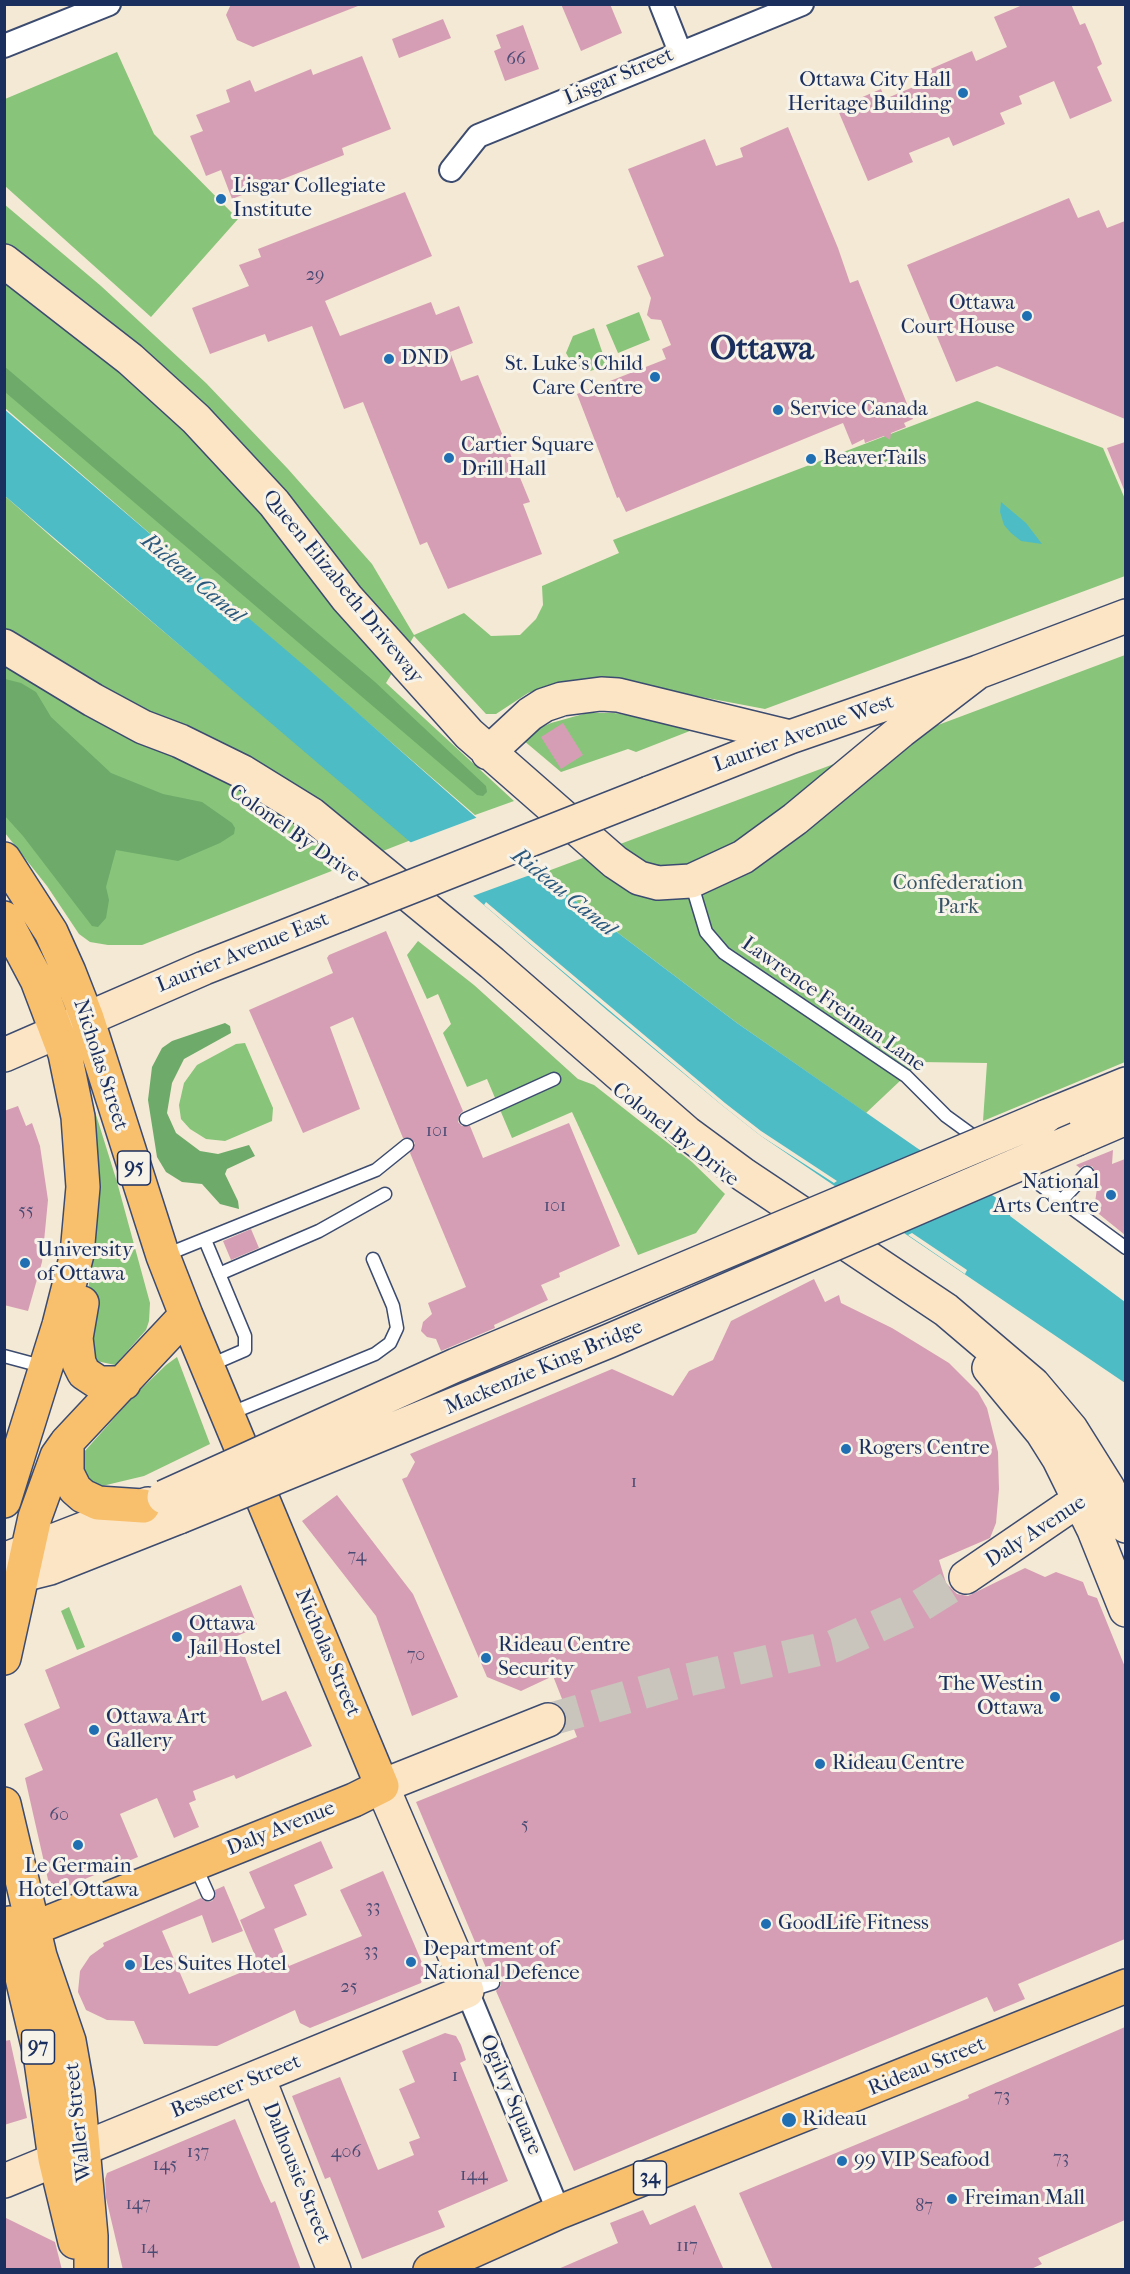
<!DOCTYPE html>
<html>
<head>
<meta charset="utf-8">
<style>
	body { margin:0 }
	#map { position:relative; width:1130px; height:2274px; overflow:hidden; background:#f4e9d4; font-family:"IM FELL French Canon",serif }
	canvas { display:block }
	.frame { position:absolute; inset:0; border:6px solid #1b2f5e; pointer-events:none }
</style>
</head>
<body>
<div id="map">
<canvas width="1130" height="2274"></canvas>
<div class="frame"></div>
</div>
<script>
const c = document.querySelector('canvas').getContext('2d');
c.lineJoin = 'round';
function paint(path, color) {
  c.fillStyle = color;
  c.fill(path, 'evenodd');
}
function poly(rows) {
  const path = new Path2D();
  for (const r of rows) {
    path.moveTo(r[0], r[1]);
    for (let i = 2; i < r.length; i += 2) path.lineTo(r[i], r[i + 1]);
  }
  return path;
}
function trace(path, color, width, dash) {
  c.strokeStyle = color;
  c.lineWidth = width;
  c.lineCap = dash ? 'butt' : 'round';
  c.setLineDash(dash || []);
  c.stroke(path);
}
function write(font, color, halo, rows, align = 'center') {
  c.font = font + ' "IM FELL French Canon",serif';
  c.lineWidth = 6;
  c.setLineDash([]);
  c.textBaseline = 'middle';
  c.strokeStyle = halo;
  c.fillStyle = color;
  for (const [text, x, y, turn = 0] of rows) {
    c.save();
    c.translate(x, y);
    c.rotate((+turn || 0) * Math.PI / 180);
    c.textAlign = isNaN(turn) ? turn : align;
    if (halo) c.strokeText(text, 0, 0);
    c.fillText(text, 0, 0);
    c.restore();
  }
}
const green = poly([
	[117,52,154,134,238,219,151,317,5,186,5,99],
	[4,204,101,286,206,383,288,469,372,564,414,635,464,613,491,636,520,635,536,619,543,605,542,586,619,553,613,540,977,401,1103,448,1125,499,1125,576,765,709,612,680,582,680,555,684,528,693,496,714,486,714,414,636,386,683,514,801,475,815,5,408],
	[639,312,650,340,618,353,606,325],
	[594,328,607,366,590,371,573,365,566,353,573,336],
	[5,496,55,540,411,840,142,945,108,945,90,942,79,934,47,886,5,833],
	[1125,655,1125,1062,983,1121,987,1063,920,1062,866,1113,737,1023,540,874],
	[587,713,614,713,700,727,636,752,628,749,561,772,523,740,531,732,551,723],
	[418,941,474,985,578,1079,594,1085,692,1162,725,1194,696,1233,638,1255,572,1112,512,1138,487,1079,467,1087,443,1033,451,1024,438,994,427,999,407,955],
	[245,1043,273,1108,272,1121,225,1141,206,1139,190,1129,181,1119,179,1105,184,1083,197,1065,236,1044],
	[88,1089,117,1182,150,1303,149,1321,146,1330,115,1365,92,1360,87,1305,92,1249],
	[177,1357,210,1444,144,1476,102,1486,92,1484,81,1469,84,1452,132,1398,166,1365],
	[69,1607,85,1647,77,1650,61,1611]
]);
const forest = poly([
	[4,366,375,682,486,786,487,792,483,796,477,795,5,392],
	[5,679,21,683,36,692,51,717,111,773,163,794,202,802,232,823,235,828,234,834,220,843,178,861,116,850,106,887,109,900,106,918,98,927,92,926,23,836,5,816],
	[225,1023,230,1026,231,1033,184,1059,172,1083,167,1113,176,1133,200,1151,218,1154,249,1145,255,1156,227,1169,225,1174,238,1201,239,1209,220,1204,202,1184,182,1182,166,1172,157,1157,148,1100,152,1067,162,1048,172,1041]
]);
const water = poly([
	[4,409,307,668,540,874,737,1023,917,1148,1011,1207,1010,1216,1125,1302,1125,1383,761,1136,723,1106,608,1011,5,496],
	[1001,502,1026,523,1042,544,1021,541,1011,533,1004,525,1000,512]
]);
const pier = poly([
	[481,816,541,871,470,897,409,843],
	[486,902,725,1103,761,1131,837,1181,834,1183,761,1136,723,1106,484,905],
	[912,1233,967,1270,965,1274,908,1235]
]);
const building = poly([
	[231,4,357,4,358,6,253,47,237,40,226,15],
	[561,4,610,4,622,33,581,51],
	[1025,4,1071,4,1080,25,1085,23,1094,44,1102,64,1097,67,1112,101,1070,119,1054,81,1019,96,1022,104,1000,113,1005,124,953,146,949,137,909,153,913,162,868,181,837,108,881,89,885,99,925,82,921,73,972,51,976,61,1007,47,994,17],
	[443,19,451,38,399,58,392,39],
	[523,25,539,69,505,81,494,51,501,48,496,35],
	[362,56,391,129,342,148,344,155,232,199,221,170,206,176,190,136,203,131,196,115,230,102,226,90,250,80,255,92,311,69,313,75],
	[788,127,838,248,850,283,858,280,913,419,904,423,906,427,891,433,890,440,884,436,865,443,864,439,852,445,843,423,626,512,619,497,617,498,577,394,666,359,662,349,671,345,661,320,651,319,647,315,651,298,637,266,664,256,628,169,705,139,716,166,743,157,740,148],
	[405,192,432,256,325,301,340,336,431,302,436,315,459,306,473,343,450,352,461,381,478,375,530,502,523,504,542,554,448,589,427,542,420,545,363,402,344,409,312,326,268,342,265,334,210,354,192,308,249,286,239,265,261,257,258,249],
	[1069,198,1078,218,1099,210,1107,228,1125,221,1125,419,997,366,956,382,907,265],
	[1125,442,1125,492,1107,448],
	[563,723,583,755,561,769,541,737],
	[386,931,463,1111,459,1115,458,1122,462,1126,470,1126,483,1158,569,1123,620,1246,559,1273,560,1277,541,1285,548,1300,494,1325,495,1328,441,1351,436,1339,427,1337,421,1331,423,1322,432,1314,428,1303,466,1287,410,1153,415,1143,410,1138,403,1138,353,1017,330,1027,360,1109,303,1133,249,1010,333,973,327,958,329,955],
	[18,1106,26,1126,32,1123,40,1146,48,1200,42,1262,28,1311,4,1305,4,1111],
	[1113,1150,1112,1164,1125,1159,1125,1235,1094,1210,1098,1181,1094,1177,1093,1167,1085,1165,1080,1168,1076,1165],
	[251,1229,259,1248,231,1260,223,1241],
	[814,1279,825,1302,839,1295,841,1303,892,1328,949,1363,978,1392,987,1408,998,1452,999,1489,996,1523,990,1538,939,1560,946,1583,957,1594,968,1596,1025,1568,1045,1577,1056,1572,1083,1582,1088,1595,1097,1598,1125,1667,1125,1939,1018,1984,1025,1999,994,2012,987,1997,574,2171,496,1991,501,1985,501,1980,495,1975,489,1975,416,1802,577,1737,553,1676,521,1691,487,1677,402,1479,407,1477,415,1462,410,1454,612,1369,673,1396,689,1371,713,1360,731,1321],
	[337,1495,413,1594,458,1697,412,1716,376,1616,302,1521],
	[241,1585,258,1627,237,1636,262,1701,286,1691,312,1746,236,1779,234,1775,193,1791,196,1800,189,1803,199,1827,174,1838,157,1798,120,1814,138,1857,51,1893,25,1778,43,1770,24,1724,60,1708,45,1670],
	[321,1841,333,1868,294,1885,307,1915,274,1929,289,1966,362,1936,340,1890,383,1871,426,1972,421,1983,310,2028,300,2023,295,2010,217,2046,144,2044,134,2021,107,2020,86,2010,78,1992,80,1971,90,1956,104,1946,103,1943,201,1898,207,1902,212,1901,216,1895,215,1890,224,1886,243,1931,212,1943,202,1915,162,1931,189,1994,259,1965,240,1920,265,1908,249,1872],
	[1125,2027,1125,2220,1038,2258,1042,2264,1029,2270,773,2270,739,2193,969,2098,968,2095],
	[445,2033,456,2036,461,2045,466,2060,460,2063,508,2181,438,2211,445,2227,362,2259,330,2177,325,2179,292,2096,340,2077,378,2170,414,2155,409,2142,420,2138,399,2089,415,2082,402,2051],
	[10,2040,27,2118,4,2125,4,2041],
	[235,2119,261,2181,271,2203,275,2201,301,2270,123,2270,106,2198,105,2179,107,2173],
	[695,2205,724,2270,556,2270,618,2243,610,2223,643,2210,650,2225],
	[4,2217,55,2242,62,2270,4,2270]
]);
const secondaryTunnel = poly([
	[548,1720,679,1682,834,1646,915,1609,966,1577]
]);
const lane = poly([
	[691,882,706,932,724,953,906,1076,946,1116,979,1140],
	[466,1119,554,1079],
	[1017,1168,1126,1248],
	[1062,1200,1087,1173],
	[205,1240,245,1336,245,1350,208,1366],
	[163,1256,376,1170,407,1145],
	[219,1274,319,1231,385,1194],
	[4,1356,45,1367],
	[229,1414,375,1354,390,1343,397,1328,393,1306,373,1259],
	[195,1865,208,1894],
	[468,1991,493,1983]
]);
const street = poly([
	[661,4,680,52],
	[4,46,109,4],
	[451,170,478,136,802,4],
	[467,1991,553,2198]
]);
const secondary = poly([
	[4,261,130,359,196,419,274,503,347,598,469,734,615,862,639,878,658,883,691,881,743,857,795,819,901,731,978,672],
	[4,646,93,700,143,727,180,741,243,772,311,814,492,963,687,1133,744,1175,946,1310,1033,1384,1071,1429,1108,1488,1126,1526],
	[488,753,530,714,544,705,562,699,601,694,618,695,790,737],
	[649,793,790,737,978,672,1126,616],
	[4,1055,204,968,342,914],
	[1045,1117,1126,1084],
	[1077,1139,1126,1118],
	[989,1368,1042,1432,1059,1459,1094,1530,1126,1610],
	[6,1559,148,1504],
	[4,1575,22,1575,50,1568,179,1517],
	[966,1577,1064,1510,1101,1491],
	[258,2077,334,2270],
	[4,2181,467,1991,459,1965,382,1786,548,1720]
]);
const primary = poly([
	[4,859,51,932,69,972,87,1018,163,1256,186,1315,382,1786,354,1800,12,1937],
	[4,918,37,980,65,1054,78,1117,83,1187,77,1254,59,1325,4,1501],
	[82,1303,76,1338,79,1363,84,1373,99,1383,124,1383],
	[67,1442,67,1473,75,1489,83,1496,98,1503,143,1506],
	[4,1658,35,1517,57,1456,67,1442,186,1315],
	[4,1804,40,1956,69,2041,78,2092,91,2236,91,2270],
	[9,1923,40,2054,55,2159,75,2242],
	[430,2270,557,2213,1126,1986]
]);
const secondaryBridge = poly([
	[342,914,649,793],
	[164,1497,456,1365,1045,1117],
	[179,1517,609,1341,1077,1139]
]);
const markers = [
	[963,93,6,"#1f6fb2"],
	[221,199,6,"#1f6fb2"],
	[1027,316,6,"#1f6fb2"],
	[389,359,6,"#1f6fb2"],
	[655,377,6,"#1f6fb2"],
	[778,410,6,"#1f6fb2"],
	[449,458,6,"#1f6fb2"],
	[811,459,6,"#1f6fb2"],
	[1111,1195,6,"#1f6fb2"],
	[25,1263,6,"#1f6fb2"],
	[846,1449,6,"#1f6fb2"],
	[177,1637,6,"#1f6fb2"],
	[486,1658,6,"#1f6fb2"],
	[1055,1697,6,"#1f6fb2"],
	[94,1730,6,"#1f6fb2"],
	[820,1764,6,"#1f6fb2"],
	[78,1845,6,"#1f6fb2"],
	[766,1924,6,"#1f6fb2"],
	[411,1962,6,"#1f6fb2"],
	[130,1965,6,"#1f6fb2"],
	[789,2120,8,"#1f6fb2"],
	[842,2161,6,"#1f6fb2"],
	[952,2199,6,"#1f6fb2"]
];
const numberNames = [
	["66",516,60],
	["29",315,276],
	["101",437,1132],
	["101",555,1207],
	["55",26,1212],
	["1",634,1483],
	["74",357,1557],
	["70",416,1656],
	["60",59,1816],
	["5",525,1826],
	["33",373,1908],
	["33",371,1952],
	["25",349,1988],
	["1",455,2077],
	["73",1002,2097],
	["137",198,2153],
	["406",346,2153],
	["73",1061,2159],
	["145",165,2166],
	["144",474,2176],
	["147",138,2205],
	["87",924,2207],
	["117",687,2247],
	["14",149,2249]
];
const shields = [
	[134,1168,33],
	[38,2047,33],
	[650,2178,33]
];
const shieldNames = [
	["95",134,1168],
	["97",38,2047],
	["34",650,2178]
];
const streetNames = [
	["Lisgar Street",619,77,-23],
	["Queen Elizabeth Driveway",342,587,51],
	["Laurier Avenue West",804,734,-20],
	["Colonel By Drive",294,834,35],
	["Laurier Avenue East",243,953,-22],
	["Lawrence Freiman Lane",833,1005,35],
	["Nicholas Street",100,1065,72],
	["Colonel By Drive",675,1135,38],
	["Mackenzie King Bridge",544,1368,-23],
	["Daly Avenue",1036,1532,-33],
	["Nicholas Street",327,1653,67],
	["Daly Avenue",281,1829,-22],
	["Rideau Street",927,2067,-22],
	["Besserer Street",236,2087,-22],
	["Ogilvy Square",510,2095,67],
	["Waller Street",79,2122,-96],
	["Dalhousie Street",296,2173,68]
];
const poiNames = [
	["Ottawa City Hall",951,81,"right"],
	["Heritage Building",951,105,"right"],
	["Lisgar Collegiate",233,187],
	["Institute",233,211],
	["Ottawa",1015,304,"right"],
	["Court House",1015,328,"right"],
	["DND",401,359],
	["St. Luke's Child",643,365,"right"],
	["Care Centre",643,389,"right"],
	["Service Canada",790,410],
	["Cartier Square",461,446],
	["Drill Hall",461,470],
	["BeaverTails",823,459],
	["National",1099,1183,"right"],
	["Arts Centre",1099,1207,"right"],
	["University",37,1251],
	["of Ottawa",37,1275],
	["Rogers Centre",858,1449],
	["Ottawa",189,1625],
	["Jail Hostel",189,1649],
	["Rideau Centre",498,1646],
	["Security",498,1670],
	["The Westin",1043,1685,"right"],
	["Ottawa",1043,1709,"right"],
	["Ottawa Art",106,1718],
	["Gallery",106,1742],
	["Rideau Centre",832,1764],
	["Le Germain",78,1867,"center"],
	["Hotel Ottawa",78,1891,"center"],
	["GoodLife Fitness",778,1924],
	["Department of",423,1950],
	["National Defence",423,1974],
	["Les Suites Hotel",142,1965],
	["Rideau",802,2120],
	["99 VIP Seafood",854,2161],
	["Freiman Mall",964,2199]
];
const parkNames = [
	["Confederation",958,884],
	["Park",958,908]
];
const waterNames = [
	["Rideau Canal",192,579,40],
	["Rideau Canal",563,893,39]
];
const townNames = [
	["Ottawa",762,351]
];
paint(green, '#88c47a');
paint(forest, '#6eaa6a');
paint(water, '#4ebcc5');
paint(pier, '#f4e9d4');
paint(building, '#d69eb4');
trace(secondaryTunnel, '#c9c4bc', 33, [33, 16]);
trace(lane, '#3c4b70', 15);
trace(street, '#3c4b70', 26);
trace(secondary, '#3c4b70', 36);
trace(primary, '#3c4b70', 36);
trace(lane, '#fff', 12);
trace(street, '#fff', 22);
trace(secondary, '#fce5c4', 33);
trace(primary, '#f8bf6c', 33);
trace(secondaryBridge, '#3c4b70', 36, []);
trace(secondaryBridge, '#fce5c4', 33);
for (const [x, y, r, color] of markers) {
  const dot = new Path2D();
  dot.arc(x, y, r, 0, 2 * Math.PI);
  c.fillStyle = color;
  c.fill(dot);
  trace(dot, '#f7f3e8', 2);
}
write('18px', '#4a4b74', null, numberNames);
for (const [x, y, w] of shields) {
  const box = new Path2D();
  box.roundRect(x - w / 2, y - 17, w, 34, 4.5);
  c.fillStyle = '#f7f3e8';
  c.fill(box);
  trace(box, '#1b2f5e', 1.5);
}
write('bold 20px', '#1b2f5e', null, shieldNames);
write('21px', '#1b2f5e', '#f7f3e8', streetNames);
write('21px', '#1b2f5e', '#f7f3e8', poiNames, 'left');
write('21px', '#365465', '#f7f3e8', parkNames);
write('italic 22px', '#2a597d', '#f7f3e8', waterNames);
write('bold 33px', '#1b2f5e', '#f7f3e8', townNames);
</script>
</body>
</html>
